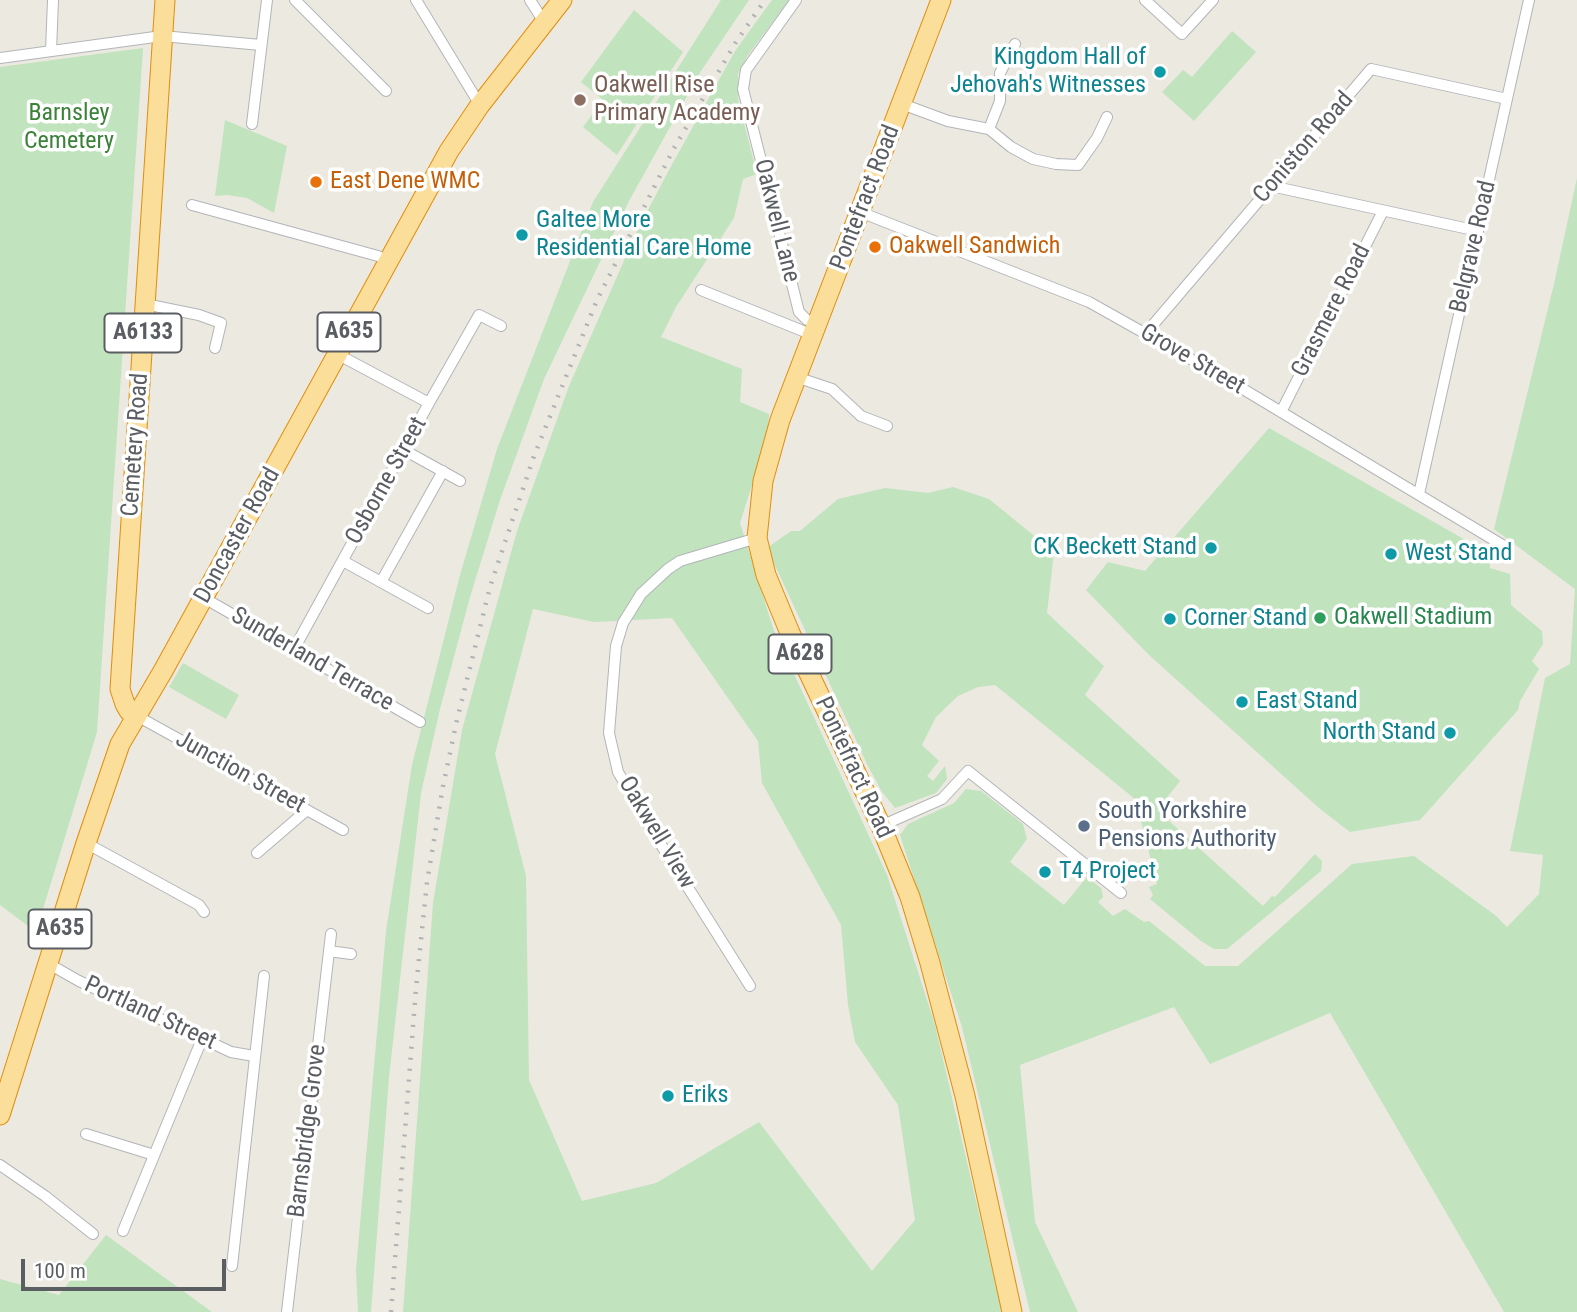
<!DOCTYPE html>
<html>
<head>
<meta charset="utf-8">
<style>
	body { margin:0 }
	#map { position:relative; width:1577px; height:1312px; overflow:hidden; background:#ece9e1; font-family:"Roboto Condensed",sans-serif }
	canvas { display:block }
	.scale { position:absolute; left:21px; top:1259px; width:205px; height:32px; box-sizing:border-box; border:4px solid #5a5e62; border-top:0; padding-left:9px; font-size:21px; line-height:24px; white-space:nowrap; color:#5a5e62; -webkit-text-stroke:5px #fff; paint-order:stroke }
</style>
</head>
<body>
<div id="map">
<canvas width="1577" height="1312"></canvas>
<div class="scale">100 m</div>
</div>
<script>
const c = document.querySelector('canvas').getContext('2d');
c.lineJoin = 'round';
function paint(path, color) {
  c.fillStyle = color;
  c.fill(path, 'evenodd');
}
function poly(rows) {
  const path = new Path2D();
  for (const r of rows) {
    path.moveTo(r[0], r[1]);
    for (let i = 2; i < r.length; i += 2) path.lineTo(r[i], r[i + 1]);
  }
  return path;
}
function trace(path, color, width, dash) {
  c.strokeStyle = color;
  c.lineWidth = width;
  c.lineCap = dash ? 'butt' : 'round';
  c.setLineDash(dash || []);
  c.stroke(path);
}
function write(font, color, halo, rows, align = 'center') {
  c.font = font + ' "Roboto Condensed",sans-serif';
  c.lineWidth = 7;
  c.setLineDash([]);
  c.textBaseline = 'middle';
  c.strokeStyle = halo;
  c.fillStyle = color;
  for (const [text, x, y, turn = 0] of rows) {
    c.save();
    c.translate(x, y);
    c.rotate((+turn || 0) * Math.PI / 180);
    c.textAlign = isNaN(turn) ? turn : align;
    if (halo) c.strokeText(text, 0, 0);
    c.fillText(text, 0, 0);
    c.restore();
  }
}
const green = poly([
	[721,0,749,0,701,71,629,201,544,379,500,500,470,597,440,709,421,793,389,1077,371,1312,358,1312,356,1270,386,931,412,765,460,575,497,449,593,202],
	[772,0,789,0,748,55,738,74,738,100,757,174,743,179,734,218,676,307,661,337,742,369,740,402,769,414,768,434,740,523,774,631,887,875,935,1025,1002,1312,403,1312,433,903,462,730,517,531,569,386,637,231,670,168,735,51],
	[533,609,594,622,672,618,758,741,762,783,841,925,848,1005,855,1042,898,1105,915,1220,872,1271,759,1122,656,1183,582,1201,529,1080,526,876,495,754],
	[634,10,683,52,617,155,583,127,603,100,581,82],
	[1232,31,1256,52,1194,121,1162,92,1183,70,1192,77],
	[143,48,97,732,36,932,0,905,0,67],
	[225,120,287,146,274,213,247,198,227,195,215,196],
	[1577,178,1577,1312,1504,1312,1330,1013,1210,1064,1174,1007,1020,1065,1035,1222,1078,1312,1030,1312,962,1027,900,835,908,824,954,803,966,789,981,791,1023,824,1027,839,1010,862,1064,905,1087,877,1101,888,1103,897,1098,902,1113,916,1125,909,1144,922,1149,921,1205,966,1238,966,1352,864,1414,856,1495,915,1507,927,1539,894,1543,855,1510,851,1545,678,1570,664,1575,589,1494,529,1554,284],
	[1269,428,1490,554,1490,568,1510,574,1511,605,1542,631,1543,644,1532,661,1539,669,1520,701,1518,710,1420,820,1350,832,1319,808,1149,655,1086,590,1108,562,1145,571],
	[953,487,989,499,1054,552,1047,613,1104,666,1085,695,1180,781,1157,810,1263,906,1272,896,1275,897,1315,854,1322,861,1321,871,1227,949,1214,949,1201,941,1150,899,1153,895,1149,887,1157,884,1140,817,1146,808,995,685,978,687,958,696,936,717,922,745,939,761,927,776,933,781,945,766,947,779,936,793,895,808,882,792,867,764,767,548,791,531,800,531,838,499,885,488,928,493],
	[183,663,239,695,226,719,169,687],
	[106,1235,212,1312,0,1312,0,1279,59,1295]
]);
const minor = poly([
	[295,0,386,91],
	[416,0,480,105],
	[530,0,544,22],
	[796,0,746,70,743,89,799,312,807,320,817,323],
	[1145,0,1182,34,1213,0],
	[51,51,53,0],
	[0,58,162,36,261,45],
	[902,104,948,121,989,129,1011,147,1033,159,1056,164,1078,165,1097,138,1107,117],
	[252,124,267,0],
	[989,129,1000,101,1000,73,1015,44],
	[1271,186,1478,231],
	[192,205,378,256,389,261],
	[860,212,1089,302,1228,380,1504,546],
	[701,290,813,335],
	[145,304,199,315,221,323,215,348],
	[1146,333,1371,69,1507,99],
	[796,377,832,389,861,416,887,426],
	[429,403,479,315,501,326],
	[1281,412,1383,211],
	[404,450,460,481],
	[1419,494,1529,0],
	[343,561,428,608],
	[381,582,443,471],
	[204,598,420,722],
	[294,649,429,403,337,354],
	[137,716,343,830],
	[881,826,942,799,968,771,1121,893],
	[86,843,199,905,204,912],
	[257,853,307,810],
	[329,951,351,954],
	[49,964,79,981,231,1052,254,1056],
	[750,986,653,832,618,772,609,733,616,646,623,623,641,594,668,569,680,561,757,538],
	[86,1134,154,1155],
	[0,1165,45,1196,93,1234],
	[123,1231,202,1039],
	[232,1266,264,976],
	[287,1312,331,934]
]);
const trunk = poly([
	[941,0,780,420,763,481,757,538,766,575,790,633,881,826,910,897,930,963,965,1096,1012,1312],
	[137,716,129,711,125,704,120,689,165,0],
	[0,1115,86,843,120,744,163,671,449,151,480,105,562,0]
]);
const rail = poly([
	[391,1312,416,988,427,882,443,786,457,720,490,587,534,456,597,300,673,150,736,42,765,0]
]);
const markers = [
	[1160,72,7,"#0f9aa8"],
	[580,100,7,"#8d6e63"],
	[316,182,7,"#e8710a"],
	[522,235,7,"#0f9aa8"],
	[875,247,7,"#e8710a"],
	[1211,548,7,"#0f9aa8"],
	[1391,554,7,"#0f9aa8"],
	[1320,618,7,"#2e9e5b"],
	[1170,619,7,"#0f9aa8"],
	[1242,702,7,"#0f9aa8"],
	[1450,733,7,"#0f9aa8"],
	[1084,826,7,"#5c6f8a"],
	[1045,872,7,"#0f9aa8"],
	[668,1096,7,"#0f9aa8"]
];
const shields = [
	[349,332,63],
	[143,333,77],
	[800,654,63],
	[60,929,63]
];
const shieldNames = [
	["A635",349,332],
	["A6133",143,333],
	["A628",800,654],
	["A635",60,929]
];
const cultureNames = [
	["Kingdom Hall of",1146,58,"right"],
	["Jehovah's Witnesses",1146,86,"right"],
	["Galtee More",536,221],
	["Residential Care Home",536,249],
	["CK Beckett Stand",1197,548,"right"],
	["West Stand",1405,554],
	["Corner Stand",1184,619],
	["East Stand",1256,702],
	["North Stand",1436,733,"right"],
	["T4 Project",1059,872],
	["Eriks",682,1096]
];
const educationNames = [
	["Oakwell Rise",594,86],
	["Primary Academy",594,114]
];
const parkNames = [
	["Barnsley",69,114],
	["Cemetery",69,142]
];
const streetNames = [
	["Coniston Road",1304,148,-49],
	["Pontefract Road",866,198,-69],
	["Oakwell Lane",776,221,76],
	["Belgrave Road",1474,247,-77],
	["Grasmere Road",1332,311,-63],
	["Grove Street",1192,360,30],
	["Cemetery Road",136,445,-86],
	["Osborne Street",387,481,-61],
	["Doncaster Road",238,536,-61],
	["Sunderland Terrace",312,660,30],
	["Pontefract Road",853,768,65],
	["Junction Street",240,773,29],
	["Oakwell View",656,833,59],
	["Portland Street",150,1014,25],
	["Barnsbridge Grove",308,1131,-83]
];
const foodNames = [
	["East Dene WMC",330,182],
	["Oakwell Sandwich",889,247]
];
const leisureNames = [
	["Oakwell Stadium",1334,618]
];
const serviceNames = [
	["South Yorkshire",1098,812],
	["Pensions Authority",1098,840]
];
paint(green, '#c1e3be');
trace(minor, '#b2b5b8', 12);
trace(trunk, '#e48d09', 21);
trace(minor, '#fff', 10);
trace(trunk, '#fade9a', 19);
trace(rail, '#b0b1b2', 4.5, [2, 9]);
for (const [x, y, r, color] of markers) {
  const dot = new Path2D();
  dot.arc(x, y, r, 0, 2 * Math.PI);
  c.fillStyle = color;
  c.fill(dot);
  trace(dot, '#fff', 2.5);
}
for (const [x, y, w] of shields) {
  const box = new Path2D();
  box.roundRect(x - w / 2, y - 19.5, w, 39, 5);
  c.fillStyle = '#fff';
  c.fill(box);
  trace(box, '#5a5e62', 2);
}
write('bold 23px', '#5a5e62', null, shieldNames);
write('24px', '#0d838f', '#fff', cultureNames, 'left');
write('24px', '#785e54', '#fff', educationNames, 'left');
write('24px', '#3b8238', '#fff', parkNames);
write('24px', '#5a5e62', '#fff', streetNames);
write('24px', '#c56008', '#fff', foodNames, 'left');
write('24px', '#27864d', '#fff', leisureNames, 'left');
write('24px', '#4e5e75', '#fff', serviceNames, 'left');
</script>
</body>
</html>
